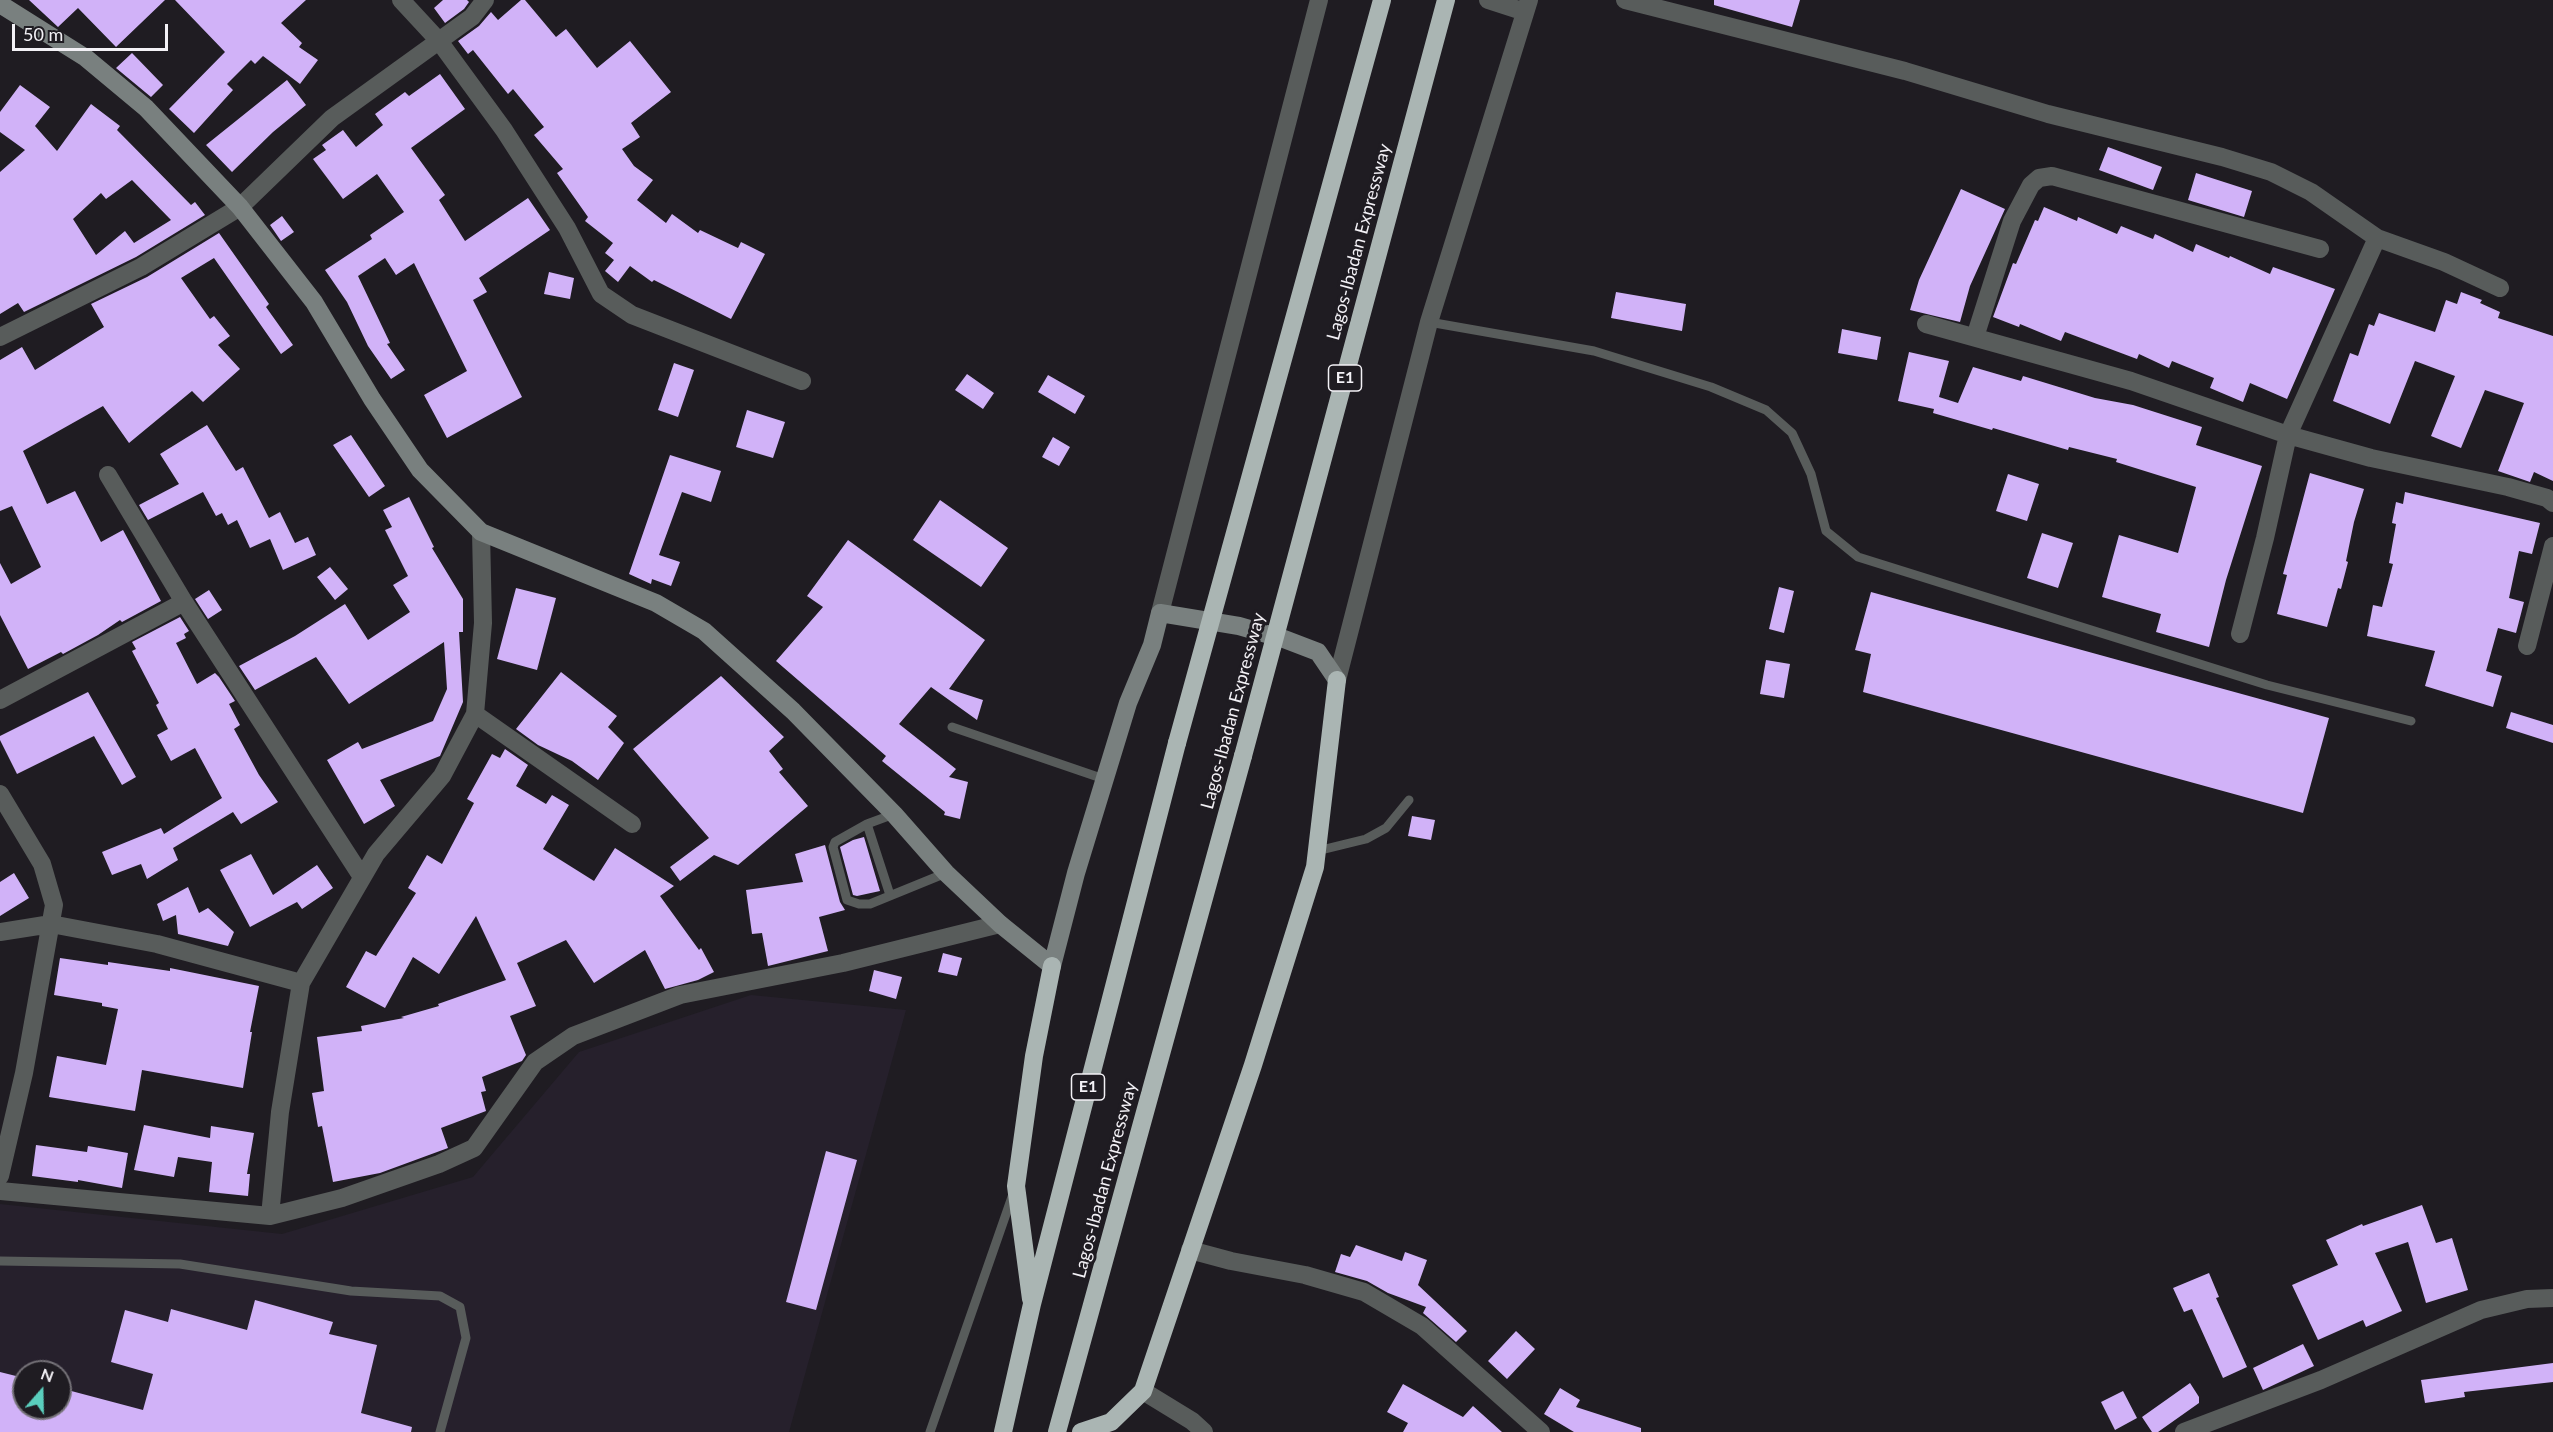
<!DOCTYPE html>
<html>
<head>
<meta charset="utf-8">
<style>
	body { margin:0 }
	#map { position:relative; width:2553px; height:1432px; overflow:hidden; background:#1f1c22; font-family:Lato,sans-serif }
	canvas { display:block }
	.north { position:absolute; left:12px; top:1360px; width:60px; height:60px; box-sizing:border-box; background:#1f1c22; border:2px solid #747177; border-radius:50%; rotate:20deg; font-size:16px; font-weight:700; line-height:24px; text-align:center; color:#f3f1f6 }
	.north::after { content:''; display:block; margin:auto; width:21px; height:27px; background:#5acebd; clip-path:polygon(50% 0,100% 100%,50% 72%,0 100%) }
	.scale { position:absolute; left:12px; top:24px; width:156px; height:27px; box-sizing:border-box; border:3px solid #f3f1f6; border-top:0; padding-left:8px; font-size:18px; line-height:21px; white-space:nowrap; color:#f3f1f6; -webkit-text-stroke:4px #1f1c22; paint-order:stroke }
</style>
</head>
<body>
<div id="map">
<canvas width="2553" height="1432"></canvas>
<div class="north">N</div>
<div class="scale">50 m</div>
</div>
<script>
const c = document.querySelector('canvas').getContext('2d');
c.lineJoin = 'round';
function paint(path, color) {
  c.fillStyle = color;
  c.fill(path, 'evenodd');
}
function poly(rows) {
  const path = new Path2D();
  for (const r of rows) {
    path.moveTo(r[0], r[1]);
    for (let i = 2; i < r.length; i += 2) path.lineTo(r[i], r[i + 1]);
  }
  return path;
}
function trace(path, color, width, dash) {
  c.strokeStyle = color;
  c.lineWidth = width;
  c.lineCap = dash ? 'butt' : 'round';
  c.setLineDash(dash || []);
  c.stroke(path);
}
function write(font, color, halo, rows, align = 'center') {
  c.font = font + ' Lato,sans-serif';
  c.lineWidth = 6;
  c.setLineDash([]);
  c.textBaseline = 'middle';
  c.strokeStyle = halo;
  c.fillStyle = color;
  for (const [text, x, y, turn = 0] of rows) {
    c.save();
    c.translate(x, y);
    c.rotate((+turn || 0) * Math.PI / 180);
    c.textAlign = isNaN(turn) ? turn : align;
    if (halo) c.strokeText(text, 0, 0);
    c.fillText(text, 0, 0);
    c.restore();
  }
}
const built = poly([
	[751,995,906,1010,789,1432,0,1432,0,1204,282,1234,473,1177,579,1052],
	[24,1372,60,1372,60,1408,24,1408]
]);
const building = poly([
	[29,0,165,0,116,47,78,8,58,27],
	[175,0,306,0,281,23,302,43,299,47,318,60,300,84,263,56,255,64,251,60,227,84,233,90,194,133,169,109,225,52],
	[443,0,467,0,469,2,464,9,445,23,434,8],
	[521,0,525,0,556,37,566,29,597,68,630,41,671,92,631,123,640,137,622,149,634,166,653,180,637,200,666,223,672,214,698,233,700,230,738,248,741,242,765,254,731,319,654,280,652,282,630,266,618,282,605,271,614,260,605,253,613,243,585,221,588,217,557,173,563,169,534,135,544,127,513,89,508,94,473,50,468,54,458,41,479,26,491,12,498,20],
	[1714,0,1800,0,1792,27,1714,5],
	[132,53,163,85,151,97,116,68],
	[440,74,465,109,411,148,445,195,439,200,465,241,528,198,550,230,479,278,487,292,473,300,522,397,447,438,424,395,467,371,414,263,396,275,385,258,358,276,390,343,387,344,405,370,391,379,368,346,347,302,325,270,372,239,370,235,404,212,377,174,343,199,313,159,326,150,322,145,343,130,356,147,383,125,375,114,405,92,409,96],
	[287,80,306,105,273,132,232,172,206,145],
	[20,85,50,107,35,126,57,151,91,104,120,126,117,130,191,205,195,202,205,215,136,257,24,312,18,303,0,314,0,172,25,150,0,132,0,112],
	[132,180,171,220,134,243,125,231,96,255,73,219,101,193,106,199],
	[2108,147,2162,167,2153,190,2099,170],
	[2196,173,2252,191,2244,217,2188,200],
	[1961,189,2005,209,1970,286,1960,322,1910,310,1919,280],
	[2044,207,2077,221,2078,217,2117,234,2121,226,2153,239,2155,234,2193,252,2196,244,2229,258,2230,256,2270,274,2273,267,2335,289,2287,399,2250,383,2243,402,2210,388,2214,378,2172,361,2169,368,2139,354,2137,359,2065,332,2061,341,2020,324,2019,327,1993,317,2013,263,2016,264,2035,220,2038,221],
	[282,216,294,232,281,241,270,225],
	[219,233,269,304,266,307,293,345,281,354,214,258,181,278,210,319,214,316,230,336,218,345,240,369,203,402,192,391,129,443,103,406,23,451,47,504,75,491,101,542,123,530,161,601,122,622,120,620,98,635,63,654,61,652,28,669,0,615,0,563,11,584,41,567,12,506,0,511,0,360,22,347,35,370,104,327,91,304,147,277],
	[549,272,574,278,570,299,544,294],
	[1616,292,1686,304,1682,331,1611,318],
	[2461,292,2482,300,2480,303,2500,312,2498,318,2553,336,2553,481,2534,472,2530,482,2498,471,2524,403,2485,390,2461,448,2431,436,2455,376,2415,361,2390,424,2333,401,2350,353,2358,356,2369,324,2374,326,2379,313,2435,332,2446,300,2457,304],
	[1842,329,1881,337,1877,360,1838,353],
	[1909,352,1949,361,1939,397,1958,403,1973,367,2021,381,2023,376,2095,398,2133,405,2202,427,2196,445,2262,466,2226,580,2209,647,2156,632,2161,614,2102,597,2119,535,2178,553,2196,487,2116,462,2117,459,2069,447,2068,450,1993,428,1992,430,1933,413,1934,409,1898,401],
	[674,363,694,370,678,417,658,410],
	[967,374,994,393,983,409,955,390],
	[1048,375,1085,396,1075,414,1038,392],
	[747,410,785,422,773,458,736,447],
	[207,425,236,471,243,467,269,518,280,512,295,543,308,537,316,555,283,570,270,539,250,548,237,520,228,525,222,513,216,516,203,492,148,520,139,505,179,484,160,454],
	[351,435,385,486,369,497,333,445],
	[1053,437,1070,447,1059,466,1042,457],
	[670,455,721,471,711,502,682,492,659,555,680,562,671,586,652,579,651,584,629,574],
	[2310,473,2364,489,2354,522,2346,561,2348,562,2341,589,2338,588,2327,627,2277,614,2287,575,2283,574],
	[2008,474,2039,484,2027,521,1996,511],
	[2405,492,2540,523,2532,554,2519,551,2509,598,2524,602,2516,633,2498,628,2486,671,2502,676,2493,707,2425,686,2435,651,2367,636,2373,605,2382,607,2393,564,2389,563,2396,524,2392,523,2396,502,2403,504],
	[409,497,434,547,432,548,463,599,463,632,459,632,463,702,440,756,380,780,395,806,364,824,327,760,358,742,362,749,433,721,447,689,444,642,349,704,316,657,255,690,239,666,295,636,345,604,368,640,410,612,393,585,408,576,385,530,392,527,383,510],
	[940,500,1008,548,981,587,913,540],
	[2042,533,2073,543,2058,588,2027,578],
	[848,540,985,640,949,689,983,700,977,720,931,687,899,724,956,769,949,777,968,782,960,819,944,815,945,812,882,761,886,756,776,661,823,607,807,596],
	[330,567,348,589,335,600,317,577],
	[1779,587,1794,591,1784,633,1769,629],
	[516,588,556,598,537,670,497,659],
	[209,590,222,610,208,619,195,599],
	[1871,592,2329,718,2303,813,1863,692,1871,654,1855,650],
	[180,617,189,631,184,634,186,638,176,643,197,684,215,673,219,677,235,701,229,704,240,725,234,729,259,775,278,802,241,824,233,812,173,848,178,860,147,879,141,864,112,875,102,852,161,828,164,834,222,798,195,748,171,761,157,735,168,729,156,705,159,703,132,651,136,649,132,642],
	[1766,660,1790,664,1784,698,1760,694],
	[561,672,617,716,608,727,624,743,598,780,572,761,538,745,516,729],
	[721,676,784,737,769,751,783,769,779,772,808,806,738,865,714,855,680,881,670,867,709,838,633,749],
	[88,692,136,777,122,785,94,736,17,774,0,740,0,736],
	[2511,712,2553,725,2553,743,2506,728],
	[505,749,528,765,516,786,546,804,552,795,569,805,543,849,594,881,615,848,674,886,660,896,699,950,701,948,714,972,698,980,665,989,645,950,594,983,566,940,517,963,536,1006,510,1016,526,1055,522,1061,482,1077,486,1091,481,1092,486,1111,441,1128,448,1148,380,1173,333,1182,322,1126,318,1127,312,1093,324,1091,317,1037,362,1031,361,1026,404,1018,401,1017,439,1006,438,1004,506,980,476,916,439,974,413,957,385,1008,346,987,366,951,376,956,416,893,408,888,427,855,442,864,474,803,467,799,492,754,500,758],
	[1412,816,1435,820,1431,840,1408,836],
	[864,837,880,891,857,896,853,895,840,847,853,840],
	[825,845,840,902,845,910,819,917,828,951,768,966,762,933,752,934,746,890,803,882,795,854],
	[251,854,273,895,317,865,333,888,302,909,297,902,250,927,220,870],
	[14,873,29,898,0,916,0,882],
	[188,887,199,913,208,908,234,932,228,946,178,934,176,915,163,921,157,904],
	[943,953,962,958,957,976,938,972],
	[60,958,108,965,108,962,170,971,170,968,259,986,250,1032,252,1032,243,1088,142,1070,135,1111,49,1097,57,1056,106,1065,118,1009,102,1006,102,1003,54,995],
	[874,970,902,977,896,999,869,991],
	[144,1125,210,1138,211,1126,254,1133,247,1174,250,1174,248,1196,209,1192,212,1162,178,1157,174,1177,134,1170],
	[36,1145,87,1152,88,1146,128,1153,122,1188,78,1180,78,1182,32,1176],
	[826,1151,857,1160,816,1310,786,1302],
	[2422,1205,2436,1243,2452,1238,2468,1290,2426,1303,2408,1242,2375,1253,2402,1311,2366,1327,2363,1320,2318,1340,2292,1285,2338,1265,2326,1240,2362,1224,2363,1226],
	[1356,1245,1402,1261,1405,1252,1427,1260,1418,1285,1467,1331,1456,1342,1423,1313,1426,1307,1388,1293,1367,1281,1335,1272,1341,1254,1350,1257],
	[2209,1273,2219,1297,2216,1298,2247,1367,2223,1378,2192,1309,2184,1312,2173,1288],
	[255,1300,333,1322,329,1334,377,1345,361,1413,412,1427,411,1432,0,1432,0,1372,24,1378,24,1408,60,1408,60,1388,143,1410,153,1374,111,1362,125,1310,168,1322,171,1309,247,1330],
	[1516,1331,1535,1349,1507,1379,1488,1361],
	[2303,1344,2314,1366,2263,1390,2253,1368],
	[2553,1363,2553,1382,2464,1392,2465,1397,2425,1403,2421,1380],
	[2190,1383,2199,1397,2199,1403,2158,1432,2152,1432,2142,1417],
	[1403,1384,1463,1417,1473,1406,1502,1432,1403,1432,1408,1423,1387,1412],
	[1560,1388,1580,1400,1576,1407,1641,1428,1641,1432,1574,1432,1544,1414],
	[2123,1391,2137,1418,2115,1430,2101,1402]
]);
const lane = poly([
	[1429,322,1594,351,1711,387,1766,410,1792,433,1811,474,1826,531,1858,557,2267,685,2411,721],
	[952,727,1104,779],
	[894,814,867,824,835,842,833,847,847,900,859,904,870,904,946,873],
	[867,824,890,895],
	[1317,851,1366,839,1386,828,1409,800],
	[0,1261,180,1264,351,1291,440,1296,460,1307,466,1338,440,1432],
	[930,1432,1013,1194]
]);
const street = poly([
	[401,0,439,41,504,130,567,228,601,294,632,315,802,381],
	[1488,0,1525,12],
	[1625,0,1905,71,2048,114,2222,157,2271,172,2311,192,2377,238,2288,435,2265,538,2240,634],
	[2377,238,2444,262,2500,288],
	[1926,324,2131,381,2288,435,2371,458,2508,487,2547,498,2553,503],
	[0,337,141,267,240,207,332,118,472,17,485,0],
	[1975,337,2012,221,2031,185,2039,178,2052,176,2320,249],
	[108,475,184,602,362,877],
	[1160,613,1319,0],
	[2527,646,2553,546],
	[1337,680,1429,322,1529,0],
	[0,700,184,602],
	[475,714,632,824],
	[0,794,42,864,54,905,24,1073,0,1176],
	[0,932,51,924,157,944,301,983],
	[0,1191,270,1216,342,1198,439,1164,474,1148,535,1062,573,1036,680,995,843,963,1000,924],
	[270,1216,280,1112,301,983,376,854,442,776,475,714,483,623,481,532],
	[1190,1250,1231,1261,1305,1275,1364,1292,1422,1326,1541,1432],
	[1143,1391,1192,1421,1204,1432],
	[2184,1432,2321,1380,2481,1310,2527,1299,2553,1298]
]);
const secondary = poly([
	[0,4,86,58,146,108,240,207,314,302,372,399,420,470,481,532,656,603,704,631,793,711,894,814,946,873,1000,924,1052,966,1076,873,1128,703,1152,645,1160,613,1239,626,1284,639,1318,652,1337,680]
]);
const highway = poly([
	[1031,1299,1016,1186,1034,1056,1052,966],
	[1003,1432,1032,1304,1177,743],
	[1057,1432,1243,756],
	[1081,1432,1111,1422,1143,1391,1253,1065,1315,867,1337,680]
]);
const highwayBridge = poly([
	[1177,743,1382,0],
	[1243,756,1446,0]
]);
const shields = [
	[1345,378,33],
	[1088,1087,33]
];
const shieldNames = [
	["E1",1345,378],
	["E1",1088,1087]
];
const streetNames = [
	["Lagos-Ibadan Expressway",1359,242,-75],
	["Lagos-Ibadan Expressway",1233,711,-75],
	["Lagos-Ibadan Expressway",1105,1180,-75]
];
paint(built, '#26202c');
paint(building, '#d1b2f8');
trace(lane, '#585c5b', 9);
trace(street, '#585c5b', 18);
trace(secondary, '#79807f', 18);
trace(highway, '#aab5b3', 18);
trace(highwayBridge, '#aab5b3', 18);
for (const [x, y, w] of shields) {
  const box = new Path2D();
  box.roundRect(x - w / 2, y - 13, w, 26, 4.5);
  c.fillStyle = '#1f1c22';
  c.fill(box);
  trace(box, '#f3f1f6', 1.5);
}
write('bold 16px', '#f3f1f6', null, shieldNames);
write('18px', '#f3f1f6', '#1f1c22', streetNames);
</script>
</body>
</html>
